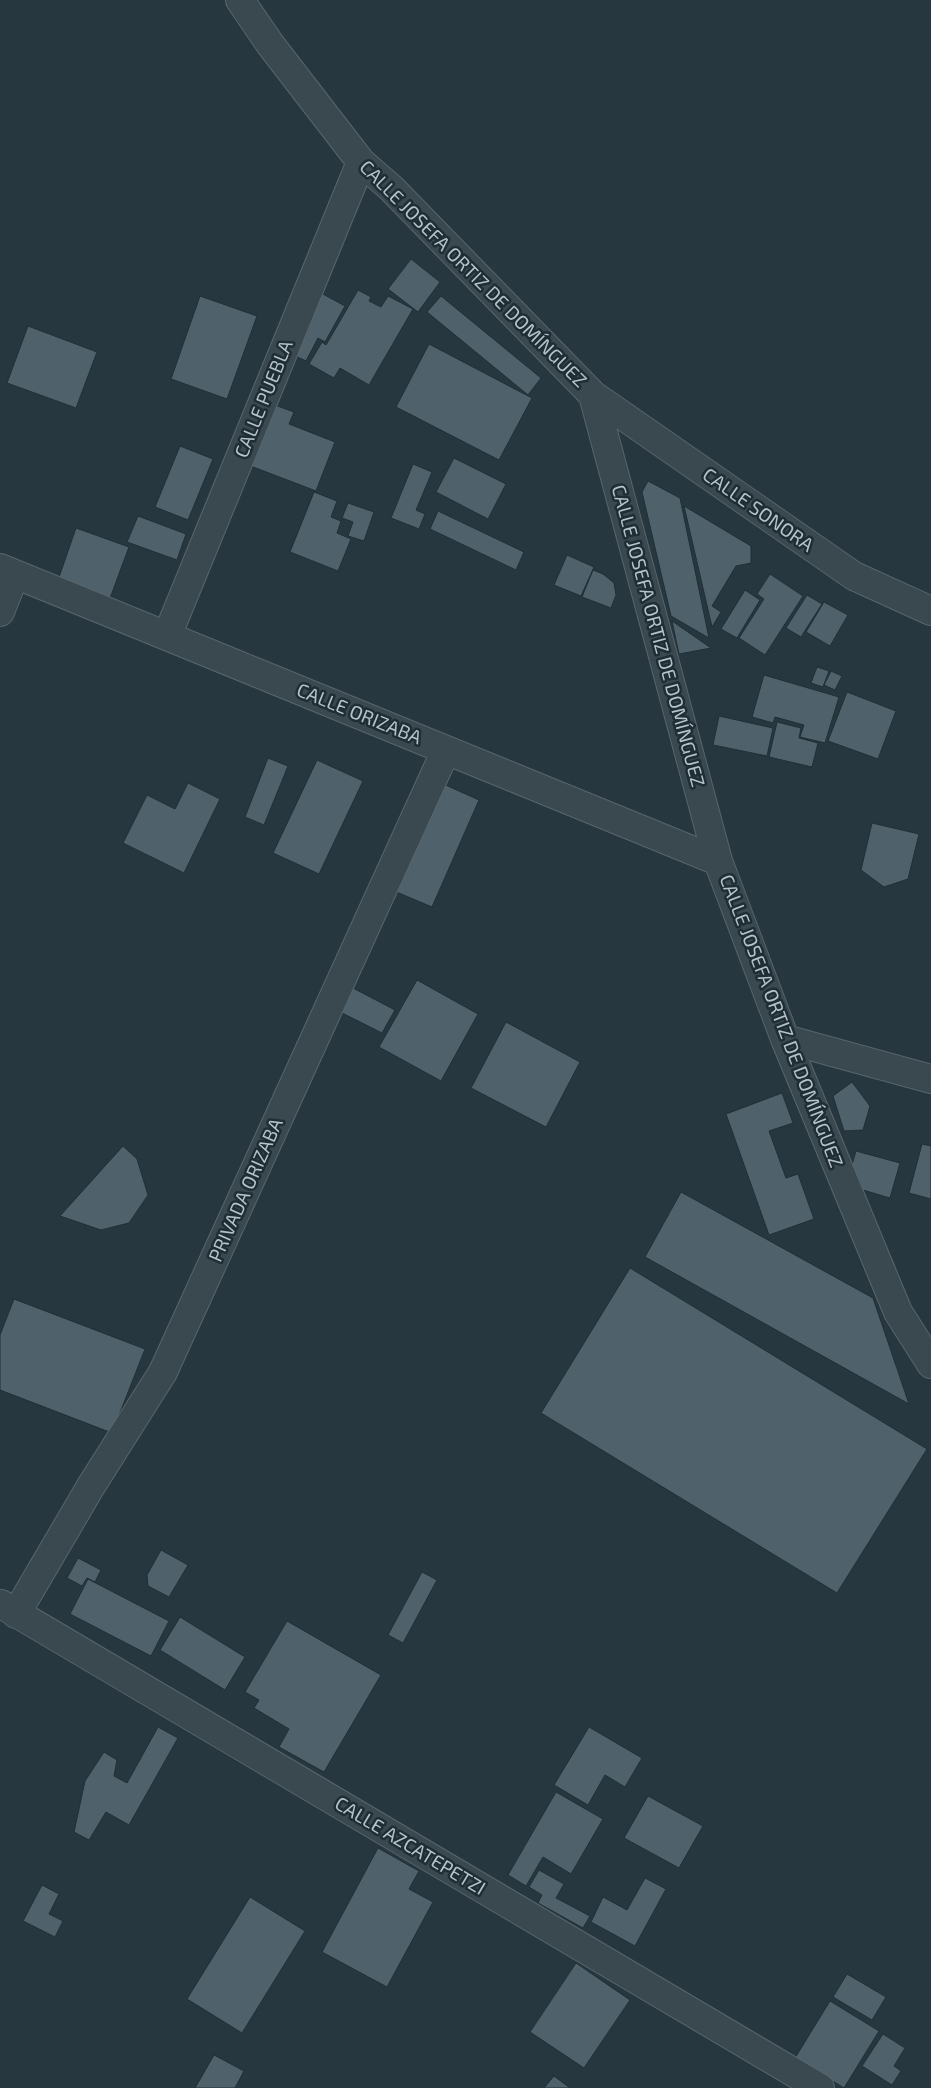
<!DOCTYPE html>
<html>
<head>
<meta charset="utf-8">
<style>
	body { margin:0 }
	canvas { display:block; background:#26373f }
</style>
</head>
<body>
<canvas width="931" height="2088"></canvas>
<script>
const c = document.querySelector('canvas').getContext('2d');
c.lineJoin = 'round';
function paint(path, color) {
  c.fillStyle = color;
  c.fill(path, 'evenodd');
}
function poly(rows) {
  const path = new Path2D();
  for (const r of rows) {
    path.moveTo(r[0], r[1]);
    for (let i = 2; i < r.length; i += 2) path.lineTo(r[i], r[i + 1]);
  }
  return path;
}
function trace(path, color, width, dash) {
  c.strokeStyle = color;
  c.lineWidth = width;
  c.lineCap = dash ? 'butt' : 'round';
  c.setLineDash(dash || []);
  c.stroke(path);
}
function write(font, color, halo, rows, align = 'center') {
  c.font = font + ' "Exo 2",sans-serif';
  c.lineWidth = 5;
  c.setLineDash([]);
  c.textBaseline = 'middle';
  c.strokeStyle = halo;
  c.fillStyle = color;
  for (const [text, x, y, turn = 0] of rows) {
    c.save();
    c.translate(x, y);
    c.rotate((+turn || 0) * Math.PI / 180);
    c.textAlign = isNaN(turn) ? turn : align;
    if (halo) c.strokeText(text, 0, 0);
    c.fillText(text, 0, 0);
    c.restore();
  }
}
const building = poly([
	[411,259,440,282,418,312,388,289,411,259],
	[358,290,371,297,369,301,381,307,388,296,413,309,369,385,340,368,334,378,309,364,322,342,326,345,358,290],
	[321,293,345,306,325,342,318,338,306,361,289,353,321,293],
	[200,296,257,316,227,399,171,379,200,296],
	[441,296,541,378,528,395,427,312,441,296],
	[28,326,97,352,76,408,7,383,28,326],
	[429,344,532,398,499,460,396,407,429,344],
	[272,404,294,412,289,424,335,442,316,491,248,465,272,404],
	[180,446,213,459,188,520,155,507,180,446],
	[454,458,506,484,488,519,436,492,454,458],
	[413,464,432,472,416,510,425,514,419,529,391,518,413,464],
	[648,481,680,498,709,638,671,616,642,492,648,481],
	[314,492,337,501,331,517,341,521,337,533,351,539,338,571,290,552,314,492],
	[348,503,374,512,364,541,348,536,353,522,342,518,348,503],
	[684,506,751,546,751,563,736,566,712,606,721,612,712,627,684,506],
	[438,511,524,552,516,570,430,529,438,511],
	[138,516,186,534,177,560,127,542,138,516],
	[76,528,129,547,109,601,57,583,76,528],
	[567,555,594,567,581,596,554,585,567,555],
	[593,570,603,574,614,583,616,595,611,608,582,597,593,570],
	[770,574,803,596,765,655,739,638,764,599,757,594,770,574],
	[745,590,760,600,737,638,721,629,745,590],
	[807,595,822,604,801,637,786,628,807,595],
	[824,602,848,615,830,646,806,632,824,602],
	[672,621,711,648,679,654,672,621],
	[817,667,829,671,823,687,811,683,817,667],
	[831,671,842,676,835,690,824,685,831,671],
	[764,675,839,697,825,743,800,737,804,725,775,717,773,723,752,717,764,675],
	[847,692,896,711,878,759,828,741,847,692],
	[719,716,773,728,767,756,713,745,719,716],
	[777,722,801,728,799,738,818,743,812,767,769,757,777,722],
	[268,758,288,766,264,825,245,817,268,758],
	[317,760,363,781,319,874,273,853,317,760],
	[188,783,220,799,184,873,123,843,147,795,175,809,188,783],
	[441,783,479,800,432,907,394,891,441,783],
	[872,823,919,834,908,879,884,887,861,870,872,823],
	[417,980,478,1014,441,1081,379,1047,417,980],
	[353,988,395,1010,382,1033,340,1012,353,988],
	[506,1022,580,1062,546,1127,471,1088,506,1022],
	[852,1082,870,1106,863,1130,844,1131,833,1096,852,1082],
	[782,1093,793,1123,769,1131,786,1178,798,1174,814,1219,769,1235,726,1114,782,1093],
	[922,1144,931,1146,931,1199,909,1193,922,1144],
	[123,1146,137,1159,148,1195,129,1223,101,1230,60,1216,123,1146],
	[856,1151,900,1163,890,1198,846,1185,856,1151],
	[681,1192,873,1298,909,1404,645,1257,681,1192],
	[630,1268,927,1449,837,1593,541,1413,630,1268],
	[14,1299,145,1349,112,1433,0,1390,0,1335,14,1299],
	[161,1550,188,1565,169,1597,148,1586,147,1575,161,1550],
	[78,1558,101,1570,95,1582,87,1578,82,1586,67,1578,78,1558],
	[422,1572,437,1580,403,1643,388,1635,422,1572],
	[88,1579,169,1621,151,1656,70,1614,88,1579],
	[180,1617,245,1657,225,1690,160,1650,180,1617],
	[287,1621,381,1675,324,1772,279,1747,289,1729,254,1708,259,1700,245,1692,287,1621],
	[158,1727,178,1738,129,1825,106,1812,89,1840,74,1832,85,1781,104,1752,117,1760,114,1776,127,1783,158,1727],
	[589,1727,642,1758,625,1787,605,1775,588,1805,554,1785,589,1727],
	[556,1792,603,1819,571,1874,543,1857,526,1886,508,1875,556,1792],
	[648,1796,703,1826,679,1868,624,1838,648,1796],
	[378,1848,419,1871,409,1889,433,1902,387,1987,322,1952,378,1848],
	[539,1870,564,1884,556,1898,590,1916,583,1928,538,1903,542,1895,529,1887,539,1870],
	[645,1878,666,1889,635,1946,591,1922,603,1897,627,1910,645,1878],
	[42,1885,59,1894,49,1914,63,1921,55,1937,23,1921,42,1885],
	[250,1897,305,1931,242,2033,187,1999,250,1897],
	[576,1963,630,2000,584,2068,530,2032,576,1963],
	[847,1974,886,1997,872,2020,833,1997,847,1974],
	[830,2001,879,2031,844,2088,795,2058,830,2001],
	[883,2034,905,2048,894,2066,901,2071,892,2085,862,2066,883,2034],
	[214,2055,244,2071,235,2088,195,2088,214,2055],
	[554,2076,570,2088,544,2088,554,2076]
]);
const minor = poly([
	[240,0,270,44,361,162,391,188,593,395,718,861,785,1039,898,1312,931,1364],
	[593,395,854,576,931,611],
	[0,568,718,861],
	[0,612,15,574],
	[167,636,361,162],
	[785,1039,931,1079],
	[1,1604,820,2088],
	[16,1614,91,1486,163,1372,446,750]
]);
const streetNames = [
	["CALLE JOSEFA ORTIZ DE DOMÍNGUEZ",473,274,45],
	["CALLE PUEBLA",264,399,-68],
	["CALLE SONORA",758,510,35],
	["CALLE JOSEFA ORTIZ DE DOMÍNGUEZ",658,636,75],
	["CALLE ORIZABA",359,714,22],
	["CALLE JOSEFA ORTIZ DE DOMÍNGUEZ",781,1021,69],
	["PRIVADA ORIZABA",246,1190,-66],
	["CALLE AZCATEPETZI",410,1846,31]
];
paint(building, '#4f616a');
trace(building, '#212f36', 1);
trace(minor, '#58656d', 30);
trace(minor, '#3a484f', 28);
write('19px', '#b6c2ca', '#1f2d35', streetNames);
</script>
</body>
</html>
